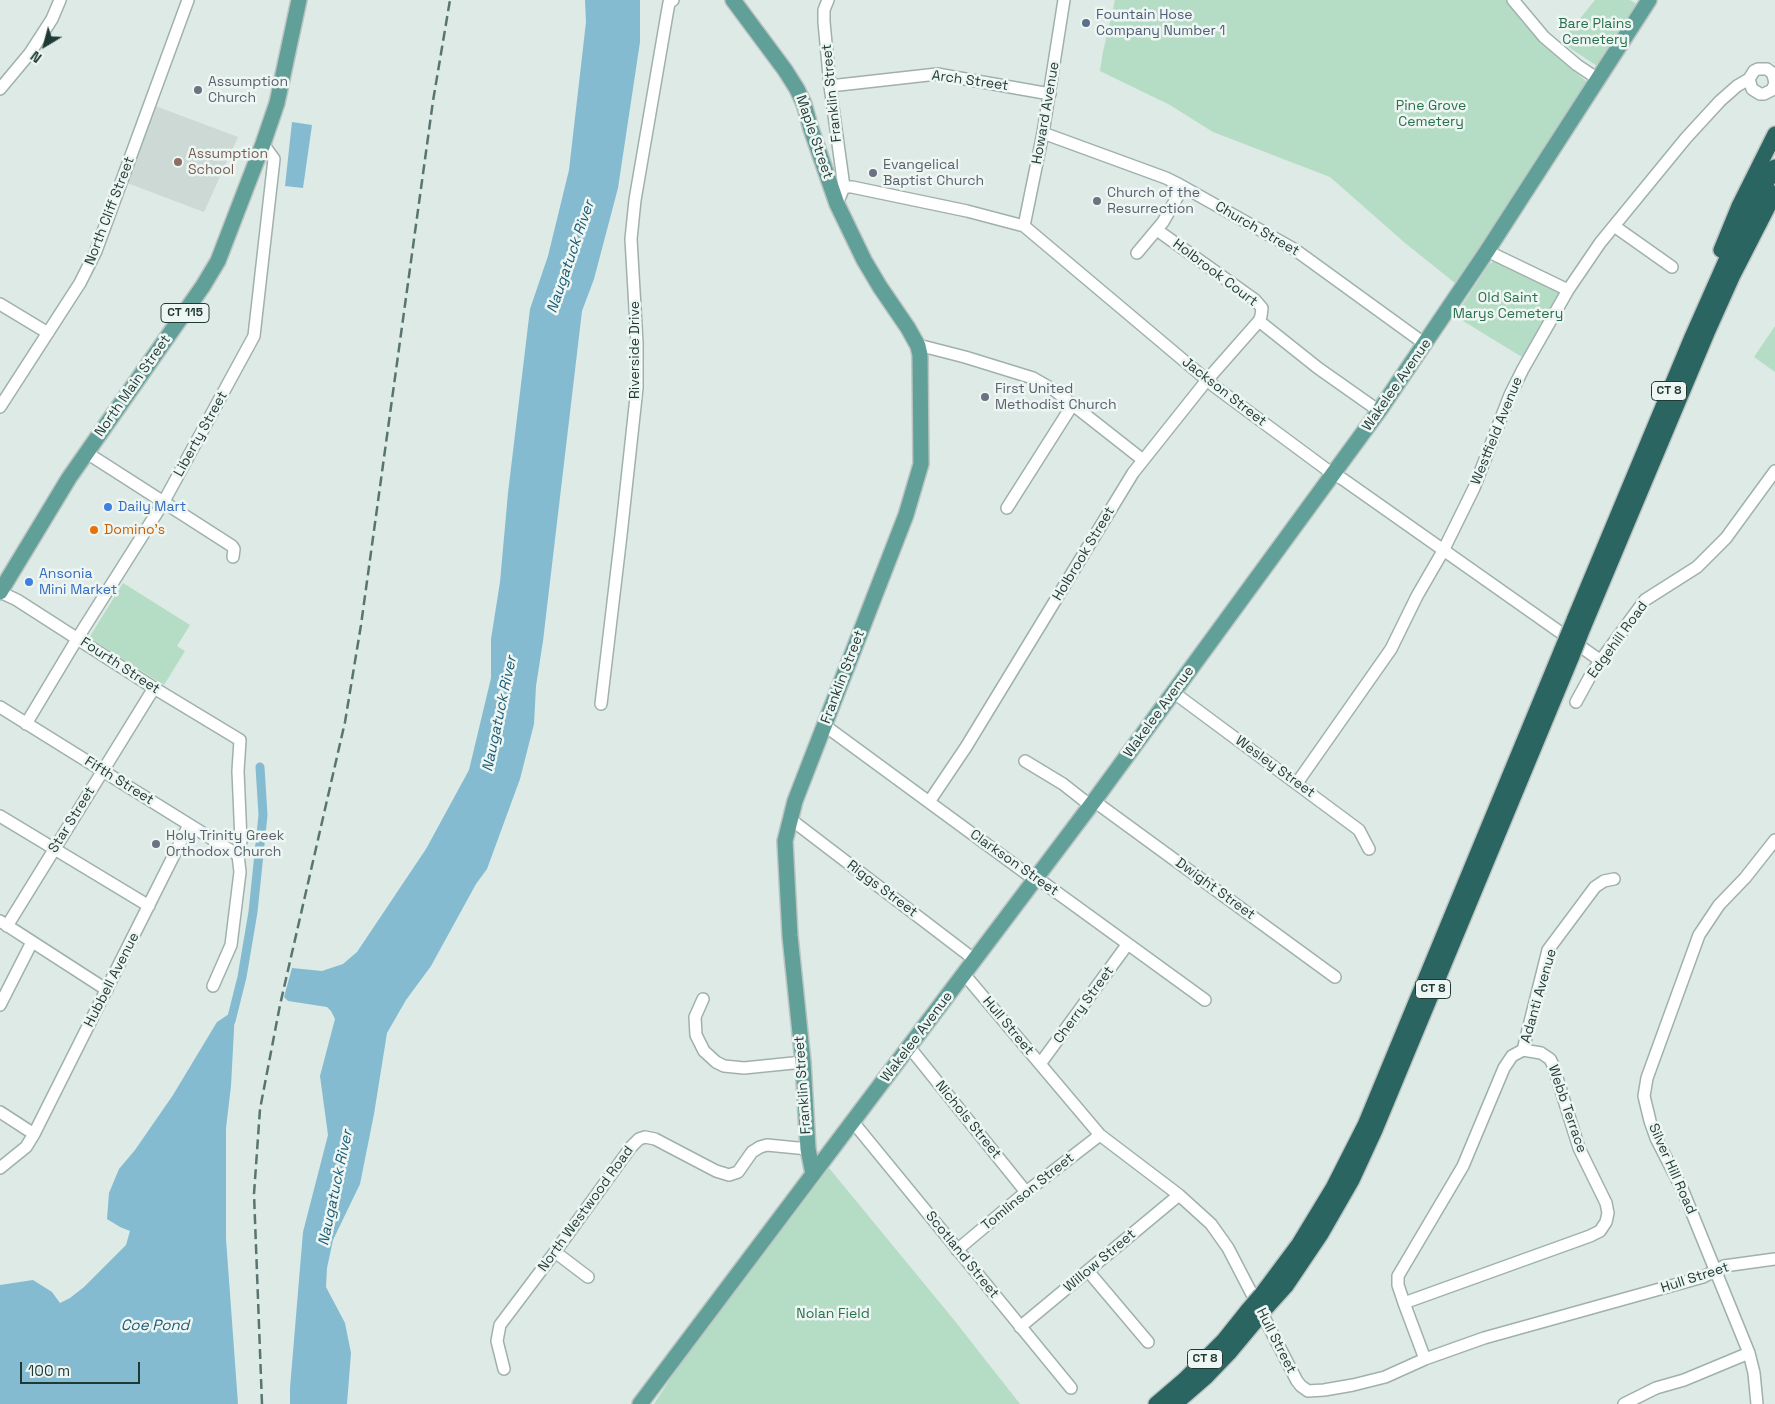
<!DOCTYPE html>
<html>
<head>
<meta charset="utf-8">
<style>
	body { margin:0 }
	#map { position:relative; width:1775px; height:1404px; overflow:hidden; background:#ddeae6; font-family:"Space Grotesk",sans-serif }
	canvas { display:block }
	.north { position:absolute; left:20px; top:20px; width:50px; height:50px; -webkit-text-stroke:4px #eef6f3; paint-order:stroke; rotate:217deg; font-size:14px; font-weight:700; line-height:20px; text-align:center; color:#1f3935 }
	.north::after { content:''; display:block; margin:auto; width:18px; height:22px; background:#1f3935; clip-path:polygon(50% 0,100% 100%,50% 72%,0 100%) }
	.scale { position:absolute; left:20px; top:1362px; width:120px; height:22px; box-sizing:border-box; border:2px solid #1f3935; border-top:0; padding-left:6px; font-size:15px; line-height:18px; white-space:nowrap; color:#1f3935; -webkit-text-stroke:4px #eef6f3; paint-order:stroke }
</style>
</head>
<body>
<div id="map">
<canvas width="1775" height="1404"></canvas>
<div class="north">N</div>
<div class="scale">100 m</div>
</div>
<script>
const c = document.querySelector('canvas').getContext('2d');
c.lineJoin = 'round';
function paint(path, color) {
  c.fillStyle = color;
  c.fill(path, 'evenodd');
}
function poly(rows) {
  const path = new Path2D();
  for (const r of rows) {
    path.moveTo(r[0], r[1]);
    for (let i = 2; i < r.length; i += 2) path.lineTo(r[i], r[i + 1]);
  }
  return path;
}
function trace(path, color, width, dash) {
  c.strokeStyle = color;
  c.lineWidth = width;
  c.lineCap = dash ? 'butt' : 'round';
  c.setLineDash(dash || []);
  c.stroke(path);
}
function write(font, color, halo, rows, align = 'center') {
  c.font = font + ' "Space Grotesk",sans-serif';
  c.lineWidth = 5;
  c.setLineDash([]);
  c.textBaseline = 'middle';
  c.strokeStyle = halo;
  c.fillStyle = color;
  for (const [text, x, y, turn = 0] of rows) {
    c.save();
    c.translate(x, y);
    c.rotate((+turn || 0) * Math.PI / 180);
    c.textAlign = isNaN(turn) ? turn : align;
    if (halo) c.strokeText(text, 0, 0);
    c.fillText(text, 0, 0);
    c.restore();
  }
}
const built = poly([
	[150,104,238,137,204,212,122,181]
]);
const green = poly([
	[1115,0,1506,0,1522,22,1554,54,1587,82,1527,176,1455,283,1405,243,1330,177,1213,132,1170,105,1100,71,1103,52],
	[1595,0,1630,0,1637,4,1597,66,1561,42],
	[1495,261,1559,292,1522,357,1455,316,1489,264],
	[1775,326,1775,372,1754,357],
	[123,583,190,625,177,646,185,651,164,685,89,638],
	[829,1168,954,1320,1020,1404,654,1404,676,1370]
]);
const water = poly([
	[585,0,640,0,640,42,618,188,594,279,582,311,543,641,536,686,534,724,520,779,487,869,476,884,431,966,406,1000,387,1033,374,1114,360,1184,333,1240,327,1268,326,1287,345,1323,351,1353,347,1404,290,1404,290,1388,303,1232,328,1135,320,1076,335,1019,331,1011,327,1007,288,1001,284,997,292,968,322,971,343,964,357,952,426,849,469,770,491,678,491,639,500,582,508,493,530,309,548,256,569,170,586,22],
	[292,122,312,125,303,188,285,186],
	[235,1010,231,1086,226,1128,226,1239,238,1404,0,1404,0,1285,33,1280,52,1292,60,1303,70,1298,84,1287,126,1245,130,1231,120,1227,107,1219,109,1193,119,1169,135,1150,173,1095,217,1022]
]);
const canal = poly([
	[231,1021,242,977,253,912,263,815,260,767]
]);
const minor = poly([
	[828,0,824,10,824,22,830,86,844,187],
	[1513,0,1544,37,1577,65,1598,79],
	[830,86,937,74,1050,94],
	[0,89,30,53,52,19,60,0],
	[1043,133,1166,178,1180,185,1294,249,1425,344],
	[837,204,844,187,852,187,967,211,1024,226,1214,386,1326,469,1344,480,1601,661],
	[1024,226,1043,133,1064,0],
	[1614,226,1672,267],
	[1487,251,1568,290],
	[1137,253,1163,222,1183,187],
	[0,304,48,333],
	[1259,321,1318,368,1379,411],
	[918,346,926,347,965,357,1033,378,1054,390,1143,460],
	[0,407,80,283,96,251,188,0],
	[87,453,232,546,234,549,233,557],
	[1007,508,1073,404],
	[0,592,17,600,154,688,240,740,238,771,241,841,238,855,240,872,231,945,213,986],
	[1173,692,1359,830,1369,849],
	[1576,702,1593,671,1645,600,1697,567,1726,538,1775,471],
	[601,704,621,535,637,388,637,343,631,239,635,200,667,14,669,3,673,0],
	[0,707,238,855],
	[26,724,77,639,163,503,254,336,274,159,263,144],
	[824,725,1027,874,1037,878,1205,1000],
	[1025,761,1063,784,1091,806],
	[1297,783,1391,649,1417,596,1443,551,1474,488,1510,395,1523,369,1568,290,1600,243,1686,138,1720,101,1737,86,1749,79,1754,71,1758,69,1767,69,1771,72,1773,75,1775,83,1772,90,1764,94,1760,94,1752,89,1749,79],
	[1094,801,1335,977],
	[929,802,966,747,1133,473,1207,380,1259,321,1261,316,1262,308,1255,300,1157,230],
	[0,816,149,906],
	[789,818,975,960],
	[0,921,107,990],
	[7,926,154,688],
	[964,974,1100,1135,1179,1195,1211,1224,1228,1248,1297,1381,1301,1386,1308,1391,1324,1390,1353,1385,1385,1377,1425,1359,1484,1338,1703,1277,1724,1266,1775,1259],
	[703,999,695,1017,696,1035,704,1051,716,1062,724,1066,744,1068,803,1062],
	[0,1005,32,942],
	[910,1048,1026,1192],
	[1523,1050,1548,950,1595,887,1604,881,1614,879],
	[1040,1064,1127,945],
	[0,1112,34,1134],
	[853,1122,1071,1388],
	[0,1168,26,1147,34,1134,189,825],
	[957,1250,1026,1192,1100,1135],
	[555,1252,588,1277],
	[1088,1271,1148,1342],
	[1404,1303,1590,1236,1600,1231,1606,1222,1608,1213,1606,1203,1579,1148,1553,1065,1550,1059,1541,1053,1523,1050,1512,1056,1504,1068,1463,1166,1398,1276,1398,1285,1404,1303,1425,1359],
	[1020,1327,1179,1195],
	[504,1369,497,1341,500,1325,555,1252,631,1147,639,1139,645,1137,655,1139,716,1171,729,1175,738,1172,752,1152,760,1147,767,1145,808,1149],
	[1624,1404,1656,1388,1684,1380,1749,1353],
	[1757,1404,1754,1373,1749,1353,1683,1191,1656,1138,1650,1121,1644,1096,1647,1078,1699,935,1719,905,1745,878,1775,840]
]);
const major = poly([
	[733,0,785,70,797,89,804,104,811,129,837,204,864,260,880,287,908,328,918,346,920,355,921,464,906,515,795,801,785,841,790,936,803,1062,808,1149,813,1174],
	[0,592,69,478,203,286,218,261,263,144,277,103,299,0],
	[640,1404,1094,801,1379,411,1487,251,1649,0]
]);
const highway = poly([
	[1721,250,1739,206,1775,134],
	[1574,620,1692,337,1731,249,1775,167],
	[1583,628,1707,333,1733,275,1775,193],
	[1261,1295,1299,1244,1333,1188,1365,1125,1562,649],
	[1267,1307,1286,1286,1321,1234,1352,1180,1375,1130,1572,656],
	[1156,1404,1184,1380,1224,1340,1248,1310],
	[1175,1404,1206,1377,1230,1352,1255,1322]
]);
const rail = poly([
	[262,1404,254,1194,260,1109,280,1005,345,722,361,625,433,101,450,0]
]);
const highwayBridge = poly([
	[1562,649,1574,620],
	[1572,656,1583,628],
	[1248,1310,1261,1295],
	[1255,1322,1267,1307]
]);
const markers = [
	[1086,23,5,"#5c6f8a"],
	[198,90,5,"#6b7280"],
	[178,162,5,"#8d6e63"],
	[873,173,5,"#6b7280"],
	[1097,201,5,"#6b7280"],
	[985,397,5,"#6b7280"],
	[108,507,5,"#3f7fe0"],
	[94,530,5,"#e8710a"],
	[29,582,5,"#3f7fe0"],
	[156,844,5,"#6b7280"]
];
const shields = [
	[185,313,48],
	[1669,391,35],
	[1433,989,35],
	[1205,1359,35]
];
const shieldNames = [
	["CT 115",185,313],
	["CT 8",1669,391],
	["CT 8",1433,989],
	["CT 8",1205,1359]
];
const serviceNames = [
	["Fountain Hose",1096,15],
	["Company Number 1",1096,31]
];
const parkNames = [
	["Bare Plains",1595,24],
	["Cemetery",1595,40],
	["Pine Grove",1431,106],
	["Cemetery",1431,122],
	["Old Saint",1508,298],
	["Marys Cemetery",1508,314],
	["Nolan Field",833,1314]
];
const streetNames = [
	["Arch Street",970,81,8],
	["Franklin Street",832,93,-96],
	["Howard Avenue",1046,113,-80],
	["Maple Street",814,137,71],
	["North Cliff Street",110,211,-69],
	["Church Street",1257,229,30],
	["Holbrook Court",1215,273,37],
	["Riverside Drive",635,350,-90],
	["Wakelee Avenue",1397,385,-55],
	["North Main Street",133,386,-55],
	["Jackson Street",1224,392,38],
	["Westfield Avenue",1497,431,-68],
	["Liberty Street",201,434,-61],
	["Holbrook Street",1084,554,-59],
	["Edgehill Road",1618,640,-54],
	["Fourth Street",120,666,33],
	["Franklin Street",843,677,-69],
	["Wakelee Avenue",1159,712,-54],
	["Wesley Street",1275,767,36],
	["Fifth Street",119,781,32],
	["Star Street",72,820,-58],
	["Clarkson Street",1014,863,35],
	["Riggs Street",882,889,37],
	["Dwight Street",1215,889,36],
	["Hubbell Avenue",112,980,-63],
	["Adanti Avenue",1539,996,-74],
	["Cherry Street",1084,1005,-54],
	["Hull Street",1008,1026,50],
	["Wakelee Avenue",917,1037,-53],
	["Franklin Street",803,1085,-94],
	["Webb Terrace",1567,1109,71],
	["Nichols Street",968,1120,51],
	["Silver Hill Road",1672,1169,66],
	["Tomlinson Street",1028,1192,-39],
	["North Westwood Road",586,1209,-54],
	["Scotland Street",962,1255,51],
	["Willow Street",1100,1261,-40],
	["Hull Street",1695,1278,-18],
	["Hull Street",1276,1341,63]
];
const worshipNames = [
	["Assumption",208,82],
	["Church",208,98],
	["Evangelical",883,165],
	["Baptist Church",883,181],
	["Church of the",1107,193],
	["Resurrection",1107,209],
	["First United",995,389],
	["Methodist Church",995,405],
	["Holy Trinity Greek",166,836],
	["Orthodox Church",166,852]
];
const educationNames = [
	["Assumption",188,154],
	["School",188,170]
];
const shopNames = [
	["Daily Mart",118,507],
	["Ansonia",39,574],
	["Mini Market",39,590]
];
const foodNames = [
	["Domino's",104,530]
];
const waterNames = [
	["Naugatuck River",571,257,-71],
	["Naugatuck River",500,714,-78],
	["Naugatuck River",336,1188,-78],
	["Coe Pond",155,1326]
];
paint(built, '#ccd9d5');
paint(green, '#b5dcc4');
paint(water, '#84bbd0');
trace(canal, '#84bbd0', 9);
trace(minor, '#a0b1ad', 14);
trace(major, '#bcc4c2', 18);
trace(highway, '#bcc4c2', 18);
trace(minor, '#fff', 11);
trace(major, '#61a098', 15);
trace(highway, '#2b6561', 15);
trace(rail, '#597571', 2.5, [10, 5]);
trace(highwayBridge, '#bcc4c2', 18, []);
trace(highwayBridge, '#2b6561', 15);
for (const [x, y, r, color] of markers) {
  const dot = new Path2D();
  dot.arc(x, y, r, 0, 2 * Math.PI);
  c.fillStyle = color;
  c.fill(dot);
  trace(dot, '#eef6f3', 2);
}
for (const [x, y, w] of shields) {
  const box = new Path2D();
  box.roundRect(x - w / 2, y - 9.5, w, 19, 4);
  c.fillStyle = '#eef6f3';
  c.fill(box);
  trace(box, '#1f3935', 1);
}
write('bold 12px', '#1f3935', null, shieldNames);
write('14px', '#4e5e75', '#eef6f3', serviceNames, 'left');
write('14px', '#29704d', '#eef6f3', parkNames);
write('14px', '#1f3935', '#eef6f3', streetNames);
write('14px', '#5b616d', '#eef6f3', worshipNames, 'left');
write('14px', '#785e54', '#eef6f3', educationNames, 'left');
write('14px', '#366cbe', '#eef6f3', shopNames, 'left');
write('14px', '#c56008', '#eef6f3', foodNames, 'left');
write('italic 15px', '#195a75', '#eef6f3', waterNames);
</script>
</body>
</html>
